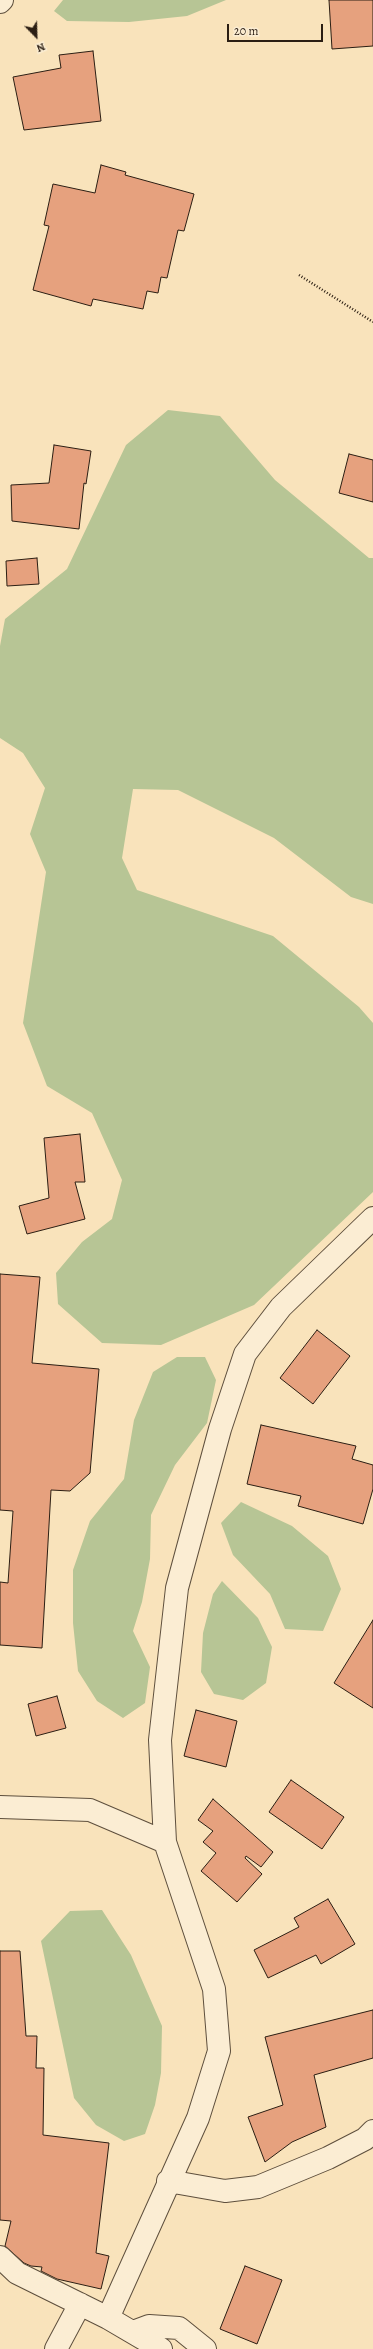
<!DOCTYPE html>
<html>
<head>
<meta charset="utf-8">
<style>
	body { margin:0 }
	#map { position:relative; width:373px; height:2349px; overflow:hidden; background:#f9e3bb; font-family:Alegreya,serif }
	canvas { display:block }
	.north { position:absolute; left:16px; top:16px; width:40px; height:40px; -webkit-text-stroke:3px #fbedd3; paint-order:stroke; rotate:157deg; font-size:11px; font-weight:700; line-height:16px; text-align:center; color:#2b1e13 }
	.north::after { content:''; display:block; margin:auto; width:14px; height:18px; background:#2b1e13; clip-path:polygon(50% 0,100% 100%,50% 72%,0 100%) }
	.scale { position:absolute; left:227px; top:24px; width:96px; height:18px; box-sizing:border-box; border:2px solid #2b1e13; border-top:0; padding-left:5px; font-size:12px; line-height:14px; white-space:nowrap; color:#2b1e13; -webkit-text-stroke:3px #fbedd3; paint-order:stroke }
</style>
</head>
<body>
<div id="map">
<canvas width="373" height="2349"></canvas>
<div class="north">N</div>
<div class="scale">20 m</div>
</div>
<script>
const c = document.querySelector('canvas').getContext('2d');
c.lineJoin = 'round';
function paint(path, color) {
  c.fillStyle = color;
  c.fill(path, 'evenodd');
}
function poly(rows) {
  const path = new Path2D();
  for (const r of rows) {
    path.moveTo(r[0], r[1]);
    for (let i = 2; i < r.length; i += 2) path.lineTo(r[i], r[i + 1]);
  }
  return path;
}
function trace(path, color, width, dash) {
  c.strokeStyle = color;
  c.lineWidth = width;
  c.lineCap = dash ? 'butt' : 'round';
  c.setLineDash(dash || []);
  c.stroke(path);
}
const green = poly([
	[63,0,226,0,187,16,129,22,67,21,54,11],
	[168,410,220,416,275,480,369,558,373,558,373,904,351,897,274,838,178,790,133,789,122,858,137,890,273,936,359,1007,373,1023,373,1192,254,1305,161,1345,102,1343,58,1304,56,1273,82,1242,112,1219,122,1180,92,1113,47,1086,23,1023,46,872,30,834,45,788,23,753,0,738,0,646,5,619,67,569,126,445],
	[177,1357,205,1357,216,1380,207,1423,175,1465,151,1515,150,1559,142,1602,133,1631,150,1667,145,1703,123,1718,97,1701,78,1671,73,1623,73,1570,90,1521,124,1479,134,1420,153,1372],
	[241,1502,292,1526,328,1556,341,1589,323,1631,285,1629,270,1594,233,1555,221,1523],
	[222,1581,258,1618,272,1647,266,1683,243,1700,214,1694,201,1672,203,1633,213,1594],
	[102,1910,131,1955,162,2026,161,2073,155,2105,145,2134,124,2141,96,2125,74,2098,41,1941,70,1911]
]);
const building = poly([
	[329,0,373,0,373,46,332,49,329,0],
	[93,51,101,121,24,130,13,77,61,68,59,55,93,51],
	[101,165,126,172,125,175,194,194,184,231,178,230,167,278,161,277,158,293,147,291,143,309,93,299,91,306,33,290,49,226,44,225,53,184,95,193,101,165],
	[54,445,91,451,86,484,84,483,79,529,12,521,11,485,49,483,54,445],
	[349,454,373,460,373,502,339,493,349,454],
	[37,558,39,584,7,586,6,561,37,558],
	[80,1134,85,1182,75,1182,85,1219,27,1234,19,1206,49,1198,44,1138,80,1134],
	[0,1274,40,1277,32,1363,99,1369,90,1473,70,1491,51,1490,42,1648,0,1645,0,1582,8,1583,13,1511,0,1510,0,1274],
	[317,1330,350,1356,313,1404,280,1378,317,1330],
	[261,1425,356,1446,352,1459,373,1465,373,1489,363,1524,298,1506,301,1496,247,1484,261,1425],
	[373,1620,373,1708,334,1683,373,1620],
	[57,1696,66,1728,36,1736,28,1704,57,1696],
	[196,1710,237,1721,226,1767,184,1756,196,1710],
	[291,1780,344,1817,322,1849,269,1812,291,1780],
	[213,1799,273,1852,261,1867,246,1856,245,1858,262,1874,237,1902,201,1871,216,1853,203,1842,213,1831,198,1820,213,1799],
	[328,1899,355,1944,321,1964,316,1955,268,1978,254,1950,299,1927,294,1918,328,1899],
	[0,1951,20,1951,26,2036,37,2036,36,2068,44,2068,43,2135,109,2143,96,2253,109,2256,101,2289,57,2279,41,2271,42,2267,31,2266,24,2263,5,2246,11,2221,0,2220,0,1951],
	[373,2010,373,2058,314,2075,326,2127,292,2142,265,2162,248,2117,283,2105,265,2037,373,2010],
	[245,2266,282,2280,257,2344,220,2329,245,2266]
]);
const path = poly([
	[299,275,373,322]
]);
const minor = poly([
	[0,2,2,0],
	[0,1807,90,1810,165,1842],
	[168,2181,225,2191,258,2187,328,2158,365,2139,373,2131],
	[0,2257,17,2273,108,2318,161,2349],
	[108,2318,198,2118,219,2051,214,1989,165,1842,160,1740,177,1588,220,1429,245,1354,281,1307,373,1218],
	[133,2332,149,2326,179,2328,205,2349],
	[56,2349,80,2304]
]);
paint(green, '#b7c595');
paint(building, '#e6a17e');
trace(building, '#2b1e13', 1);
trace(minor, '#5e4f3d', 24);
trace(path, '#2b1e13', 2.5, [1, 2]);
trace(minor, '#fbedd3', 22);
</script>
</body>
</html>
